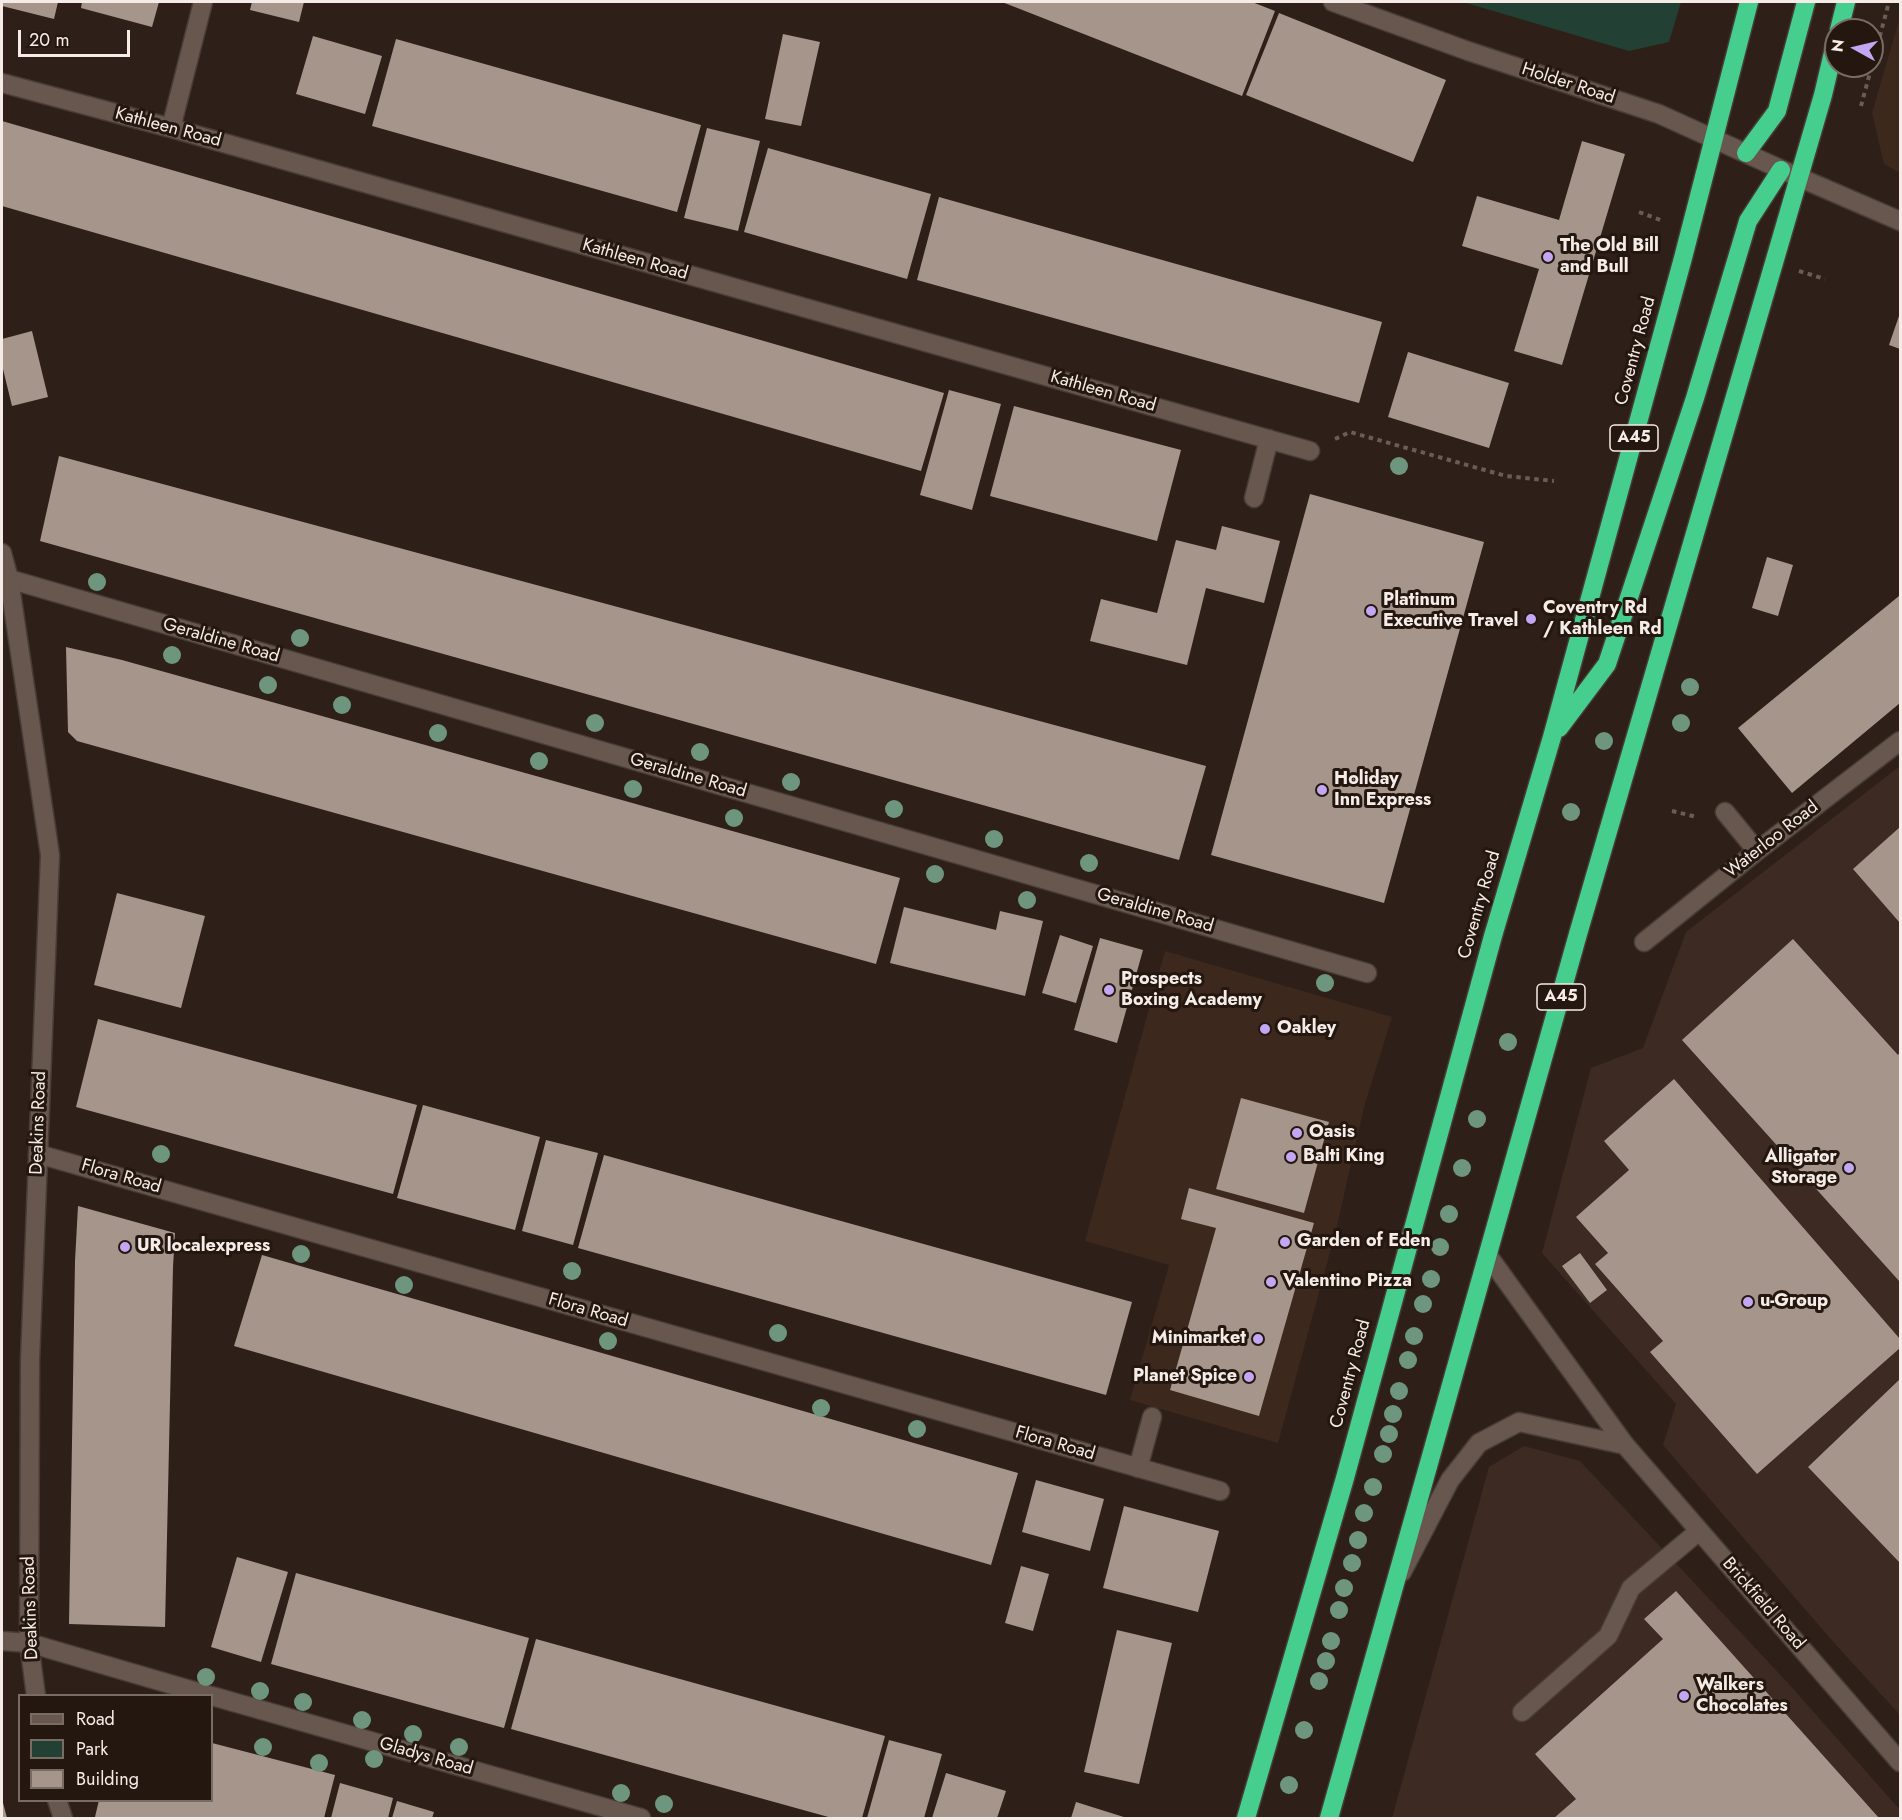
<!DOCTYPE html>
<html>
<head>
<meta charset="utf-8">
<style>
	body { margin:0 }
	#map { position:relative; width:1902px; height:1820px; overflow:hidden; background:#2e2018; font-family:Jost,sans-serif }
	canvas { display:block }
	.frame { position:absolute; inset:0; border:3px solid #f6ece7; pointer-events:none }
	.legend { position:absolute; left:18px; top:1694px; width:195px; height:108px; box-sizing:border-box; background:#24170f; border:2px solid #786c65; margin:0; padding:8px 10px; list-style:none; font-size:18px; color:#f6ece7 }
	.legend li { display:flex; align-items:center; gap:12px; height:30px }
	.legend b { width:30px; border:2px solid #786c65 }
	.north { position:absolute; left:1824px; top:18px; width:60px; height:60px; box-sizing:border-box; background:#24170f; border:2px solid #786c65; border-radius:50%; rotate:278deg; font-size:16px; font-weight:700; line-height:24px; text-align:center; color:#f6ece7 }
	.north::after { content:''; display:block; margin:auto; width:21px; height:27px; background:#c3a7f2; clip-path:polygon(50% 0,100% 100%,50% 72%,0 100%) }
	.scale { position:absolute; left:18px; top:30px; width:112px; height:27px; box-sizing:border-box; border:3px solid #f6ece7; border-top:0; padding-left:8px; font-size:18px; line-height:21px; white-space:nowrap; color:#f6ece7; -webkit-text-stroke:4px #24170f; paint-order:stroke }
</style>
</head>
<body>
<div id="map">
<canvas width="1902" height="1820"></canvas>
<div class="frame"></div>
<ul class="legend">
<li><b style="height:8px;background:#67574e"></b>Road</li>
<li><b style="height:16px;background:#234034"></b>Park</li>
<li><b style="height:16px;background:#a6958b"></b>Building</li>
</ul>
<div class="north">N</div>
<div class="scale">20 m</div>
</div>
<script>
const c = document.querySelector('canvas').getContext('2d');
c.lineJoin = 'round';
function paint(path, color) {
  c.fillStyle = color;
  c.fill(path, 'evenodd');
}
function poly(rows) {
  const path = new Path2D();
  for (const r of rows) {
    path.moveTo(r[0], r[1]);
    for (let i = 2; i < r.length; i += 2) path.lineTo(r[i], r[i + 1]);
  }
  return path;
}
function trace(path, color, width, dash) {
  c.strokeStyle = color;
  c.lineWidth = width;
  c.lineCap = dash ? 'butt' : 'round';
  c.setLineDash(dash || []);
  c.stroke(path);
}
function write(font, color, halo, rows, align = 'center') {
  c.font = font + ' Jost,sans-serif';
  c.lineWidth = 6;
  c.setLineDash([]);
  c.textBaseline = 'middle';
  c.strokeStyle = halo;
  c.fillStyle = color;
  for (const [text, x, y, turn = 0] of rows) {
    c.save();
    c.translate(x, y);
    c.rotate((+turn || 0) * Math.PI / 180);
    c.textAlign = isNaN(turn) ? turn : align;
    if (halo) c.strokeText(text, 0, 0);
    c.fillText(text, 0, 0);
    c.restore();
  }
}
const built = poly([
	[1900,17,1900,173,1884,164,1872,113],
	[1165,951,1392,1017,1364,1107,1336,1230,1278,1443,1130,1400,1169,1265,1085,1241]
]);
const industrial = poly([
	[1900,766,1900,1715,1836,1645,1663,1445,1676,1404,1542,1253,1591,1068,1643,1048,1686,932],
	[1524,1446,1580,1461,1788,1683,1900,1810,1900,1818,1392,1818,1489,1467]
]);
const green = poly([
	[1463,2,1681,2,1669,42,1629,51]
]);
const building = poly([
	[2,2,58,2,54,19,2,6],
	[82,2,159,2,152,27,81,8],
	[252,2,304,2,299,22,250,10],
	[1002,2,1252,2,1275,11,1242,96],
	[1279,13,1446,80,1413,162,1246,95],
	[783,34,820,42,801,126,765,119],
	[313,36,382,56,365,114,296,94],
	[396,39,701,125,677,212,372,126],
	[2,121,944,393,921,471,2,206],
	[707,128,760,141,738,231,684,218],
	[1582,141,1625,154,1562,365,1514,351,1539,269,1462,246,1477,196,1559,220],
	[768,148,931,194,907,279,744,232],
	[939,197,1382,322,1359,403,917,280],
	[1900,313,1900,349,1889,345],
	[32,331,48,397,12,406,2,365,2,339],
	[1408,352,1509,383,1489,448,1388,417],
	[949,390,1001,404,972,510,920,495],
	[1014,406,1181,450,1157,541,990,496],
	[59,456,1206,766,1179,860,40,541],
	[1310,494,1484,542,1384,903,1211,855],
	[1222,526,1280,541,1264,603,1206,588,1187,665,1090,641,1101,599,1157,613,1176,540,1216,550],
	[1767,557,1793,565,1778,616,1752,608],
	[1899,596,1900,598,1900,703,1792,793,1738,728],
	[66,647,122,660,900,878,876,964,77,741,68,732],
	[1900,827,1900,923,1853,869],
	[117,893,205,916,181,1008,94,985],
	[904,907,996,930,1000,911,1043,921,1025,996,890,963],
	[1060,935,1093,946,1076,1003,1042,993],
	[1100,938,1143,950,1117,1043,1074,1030],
	[1793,939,1898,1055,1900,1052,1900,1282,1682,1040],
	[98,1019,417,1105,393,1194,76,1107],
	[1674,1079,1900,1339,1900,1348,1757,1474,1650,1352,1663,1341,1595,1264,1608,1253,1576,1217,1629,1170,1604,1141],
	[1241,1098,1329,1122,1304,1213,1216,1189],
	[423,1105,540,1137,515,1230,397,1198],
	[546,1140,598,1153,573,1245,522,1231],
	[604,1155,1132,1302,1106,1395,578,1248],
	[1189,1188,1314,1223,1259,1416,1170,1390,1216,1228,1181,1219],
	[78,1206,175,1233,173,1267,165,1627,69,1624,75,1261],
	[1580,1253,1607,1290,1590,1303,1562,1266],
	[262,1255,1018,1473,991,1565,234,1346],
	[1900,1379,1900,1563,1808,1467],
	[1036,1480,1104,1499,1090,1551,1022,1532],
	[1124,1506,1219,1531,1198,1612,1103,1588],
	[237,1557,288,1572,261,1662,211,1647],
	[1021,1566,1049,1574,1033,1631,1005,1623],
	[296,1573,529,1638,504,1728,271,1664],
	[1676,1591,1879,1818,1554,1818,1576,1799,1535,1754,1663,1639,1644,1619],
	[1117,1630,1172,1643,1139,1784,1084,1772],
	[536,1639,885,1736,862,1818,832,1818,511,1729],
	[889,1740,942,1754,924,1818,867,1818],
	[212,1743,335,1775,324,1818,95,1817,99,1800,212,1800],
	[946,1773,1006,1791,997,1818,932,1818],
	[340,1783,393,1798,388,1818,331,1818],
	[2,1799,7,1818,2,1818],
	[397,1801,434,1812,432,1818,392,1818],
	[1076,1802,1127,1818,1071,1818]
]);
const path = poly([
	[1861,106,1889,2],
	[1639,212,1663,221],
	[1799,271,1825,279],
	[1335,439,1350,432,1506,476,1554,481],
	[1672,811,1697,817]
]);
const lane = poly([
	[1522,1712,1608,1636,1631,1588,1699,1531]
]);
const street = poly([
	[2,83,171,128,1310,451],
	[171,128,203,2],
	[1798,177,1900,221],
	[1254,498,1269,439],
	[9,579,1367,973],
	[1725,812,1757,851],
	[1644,942,1757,851,1900,741],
	[38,1154,1220,1491],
	[1489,1257,1625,1445,1900,1762],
	[1138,1468,1152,1417],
	[1402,1572,1450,1480,1479,1443,1519,1422,1625,1445],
	[2,1641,29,1643,211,1696],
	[212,1696,641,1818]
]);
const secondary = poly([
	[1333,2,1468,51,1659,114,1798,177],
	[2,553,9,579,50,855,30,1360,29,1643,36,1696],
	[57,1800,63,1818]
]);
const highway = poly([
	[1839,30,1846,2],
	[1746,153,1777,111,1806,2],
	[1559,728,1607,664,1695,398,1748,221,1781,170],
	[1246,1818,1345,1478,1493,936,1552,737,1683,258,1749,2],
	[1329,1818,1578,934,1823,95,1836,40]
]);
const trees = [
	[1399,466],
	[97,582],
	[300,638],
	[172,655],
	[268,685],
	[1690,687],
	[342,705],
	[595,723],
	[1681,723],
	[438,733],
	[1604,741],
	[700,752],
	[539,761],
	[791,782],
	[633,789],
	[894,809],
	[1571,812],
	[734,818],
	[994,839],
	[1089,863],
	[935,874],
	[1027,900],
	[1325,983],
	[1508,1042],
	[1477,1119],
	[161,1154],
	[1462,1168],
	[1449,1214],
	[1440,1247],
	[301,1254],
	[572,1271],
	[1431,1279],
	[404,1285],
	[1423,1304],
	[778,1333],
	[1414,1336],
	[608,1341],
	[1408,1360],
	[1399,1391],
	[821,1408],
	[1393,1414],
	[917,1429],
	[1389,1434],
	[1383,1454],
	[1373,1487],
	[1364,1513],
	[1358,1540],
	[1352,1563],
	[1344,1588],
	[1339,1610],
	[1331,1641],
	[1326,1661],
	[206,1677],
	[1319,1681],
	[260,1691],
	[303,1702],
	[362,1720],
	[1304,1730],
	[413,1734],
	[263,1747],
	[459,1747],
	[374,1759],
	[319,1763],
	[1289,1785],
	[621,1793],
	[664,1804]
];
const markers = [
	[1548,257,6,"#c3a7f2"],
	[1371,611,6,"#c3a7f2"],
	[1531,619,6,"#c3a7f2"],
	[1322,790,6,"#c3a7f2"],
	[1109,990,6,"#c3a7f2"],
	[1265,1029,6,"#c3a7f2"],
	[1297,1133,6,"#c3a7f2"],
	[1291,1157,6,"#c3a7f2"],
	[1849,1168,6,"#c3a7f2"],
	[1285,1242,6,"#c3a7f2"],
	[125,1247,6,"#c3a7f2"],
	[1271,1282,6,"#c3a7f2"],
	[1748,1302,6,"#c3a7f2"],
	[1258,1339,6,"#c3a7f2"],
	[1249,1377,6,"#c3a7f2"],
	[1684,1696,6,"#c3a7f2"]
];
const shields = [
	[1634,438,48],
	[1561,997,48]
];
const shieldNames = [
	["A45",1634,438],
	["A45",1561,997]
];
const streetNames = [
	["Holder Road",1568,84,18],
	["Kathleen Road",168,128,15],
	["Kathleen Road",635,260,16],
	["Coventry Road",1636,351,-75],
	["Kathleen Road",1103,392,16],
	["Geraldine Road",221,641,16],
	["Geraldine Road",688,776,16],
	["Waterloo Road",1772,840,-38],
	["Coventry Road",1480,905,-74],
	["Geraldine Road",1155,911,16],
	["Deakins Road",39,1123,-88],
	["Flora Road",121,1177,16],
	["Flora Road",588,1311,16],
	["Coventry Road",1351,1374,-75],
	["Flora Road",1055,1444,16],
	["Brickfield Road",1763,1604,49],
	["Deakins Road",31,1608,-92],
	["Gladys Road",426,1757,16]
];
const poiNames = [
	["The Old Bill",1560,247],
	["and Bull",1560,268],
	["Platinum",1383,601],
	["Executive Travel",1383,622],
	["Coventry Rd",1543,609],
	["/ Kathleen Rd",1543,630],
	["Holiday",1334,780],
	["Inn Express",1334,801],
	["Prospects",1121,980],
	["Boxing Academy",1121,1001],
	["Oakley",1277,1029],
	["Oasis",1309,1133],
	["Balti King",1303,1157],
	["Alligator",1837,1158,"right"],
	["Storage",1837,1179,"right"],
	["Garden of Eden",1297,1242],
	["UR localexpress",137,1247],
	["Valentino Pizza",1283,1282],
	["u-Group",1760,1302],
	["Minimarket",1246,1339,"right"],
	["Planet Spice",1237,1377,"right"],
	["Walkers",1696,1686],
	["Chocolates",1696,1707]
];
paint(built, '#3c281d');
paint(industrial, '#3c2a23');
paint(green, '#234034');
paint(building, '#a6958b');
trace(lane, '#473c36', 21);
trace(street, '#473c36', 21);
trace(secondary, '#473c36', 21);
trace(highway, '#473c36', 21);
trace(path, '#6a5d56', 4, [4.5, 4.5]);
trace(lane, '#67574e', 18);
trace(street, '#67574e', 18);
trace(secondary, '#67574e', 18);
trace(highway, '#46ce8e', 18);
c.fillStyle = '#6e957d';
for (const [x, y] of trees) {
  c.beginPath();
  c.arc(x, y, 9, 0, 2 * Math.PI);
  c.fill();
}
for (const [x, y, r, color] of markers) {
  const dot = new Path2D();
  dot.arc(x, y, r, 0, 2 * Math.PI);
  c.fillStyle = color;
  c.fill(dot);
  trace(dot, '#24170f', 2);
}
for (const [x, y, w] of shields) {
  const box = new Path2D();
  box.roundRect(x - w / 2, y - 13, w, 26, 4.5);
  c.fillStyle = '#24170f';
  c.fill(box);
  trace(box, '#f6ece7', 1.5);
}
write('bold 16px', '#f6ece7', null, shieldNames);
write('18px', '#f6ece7', '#24170f', streetNames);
write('bold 18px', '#f6ece7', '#24170f', poiNames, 'left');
</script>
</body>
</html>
